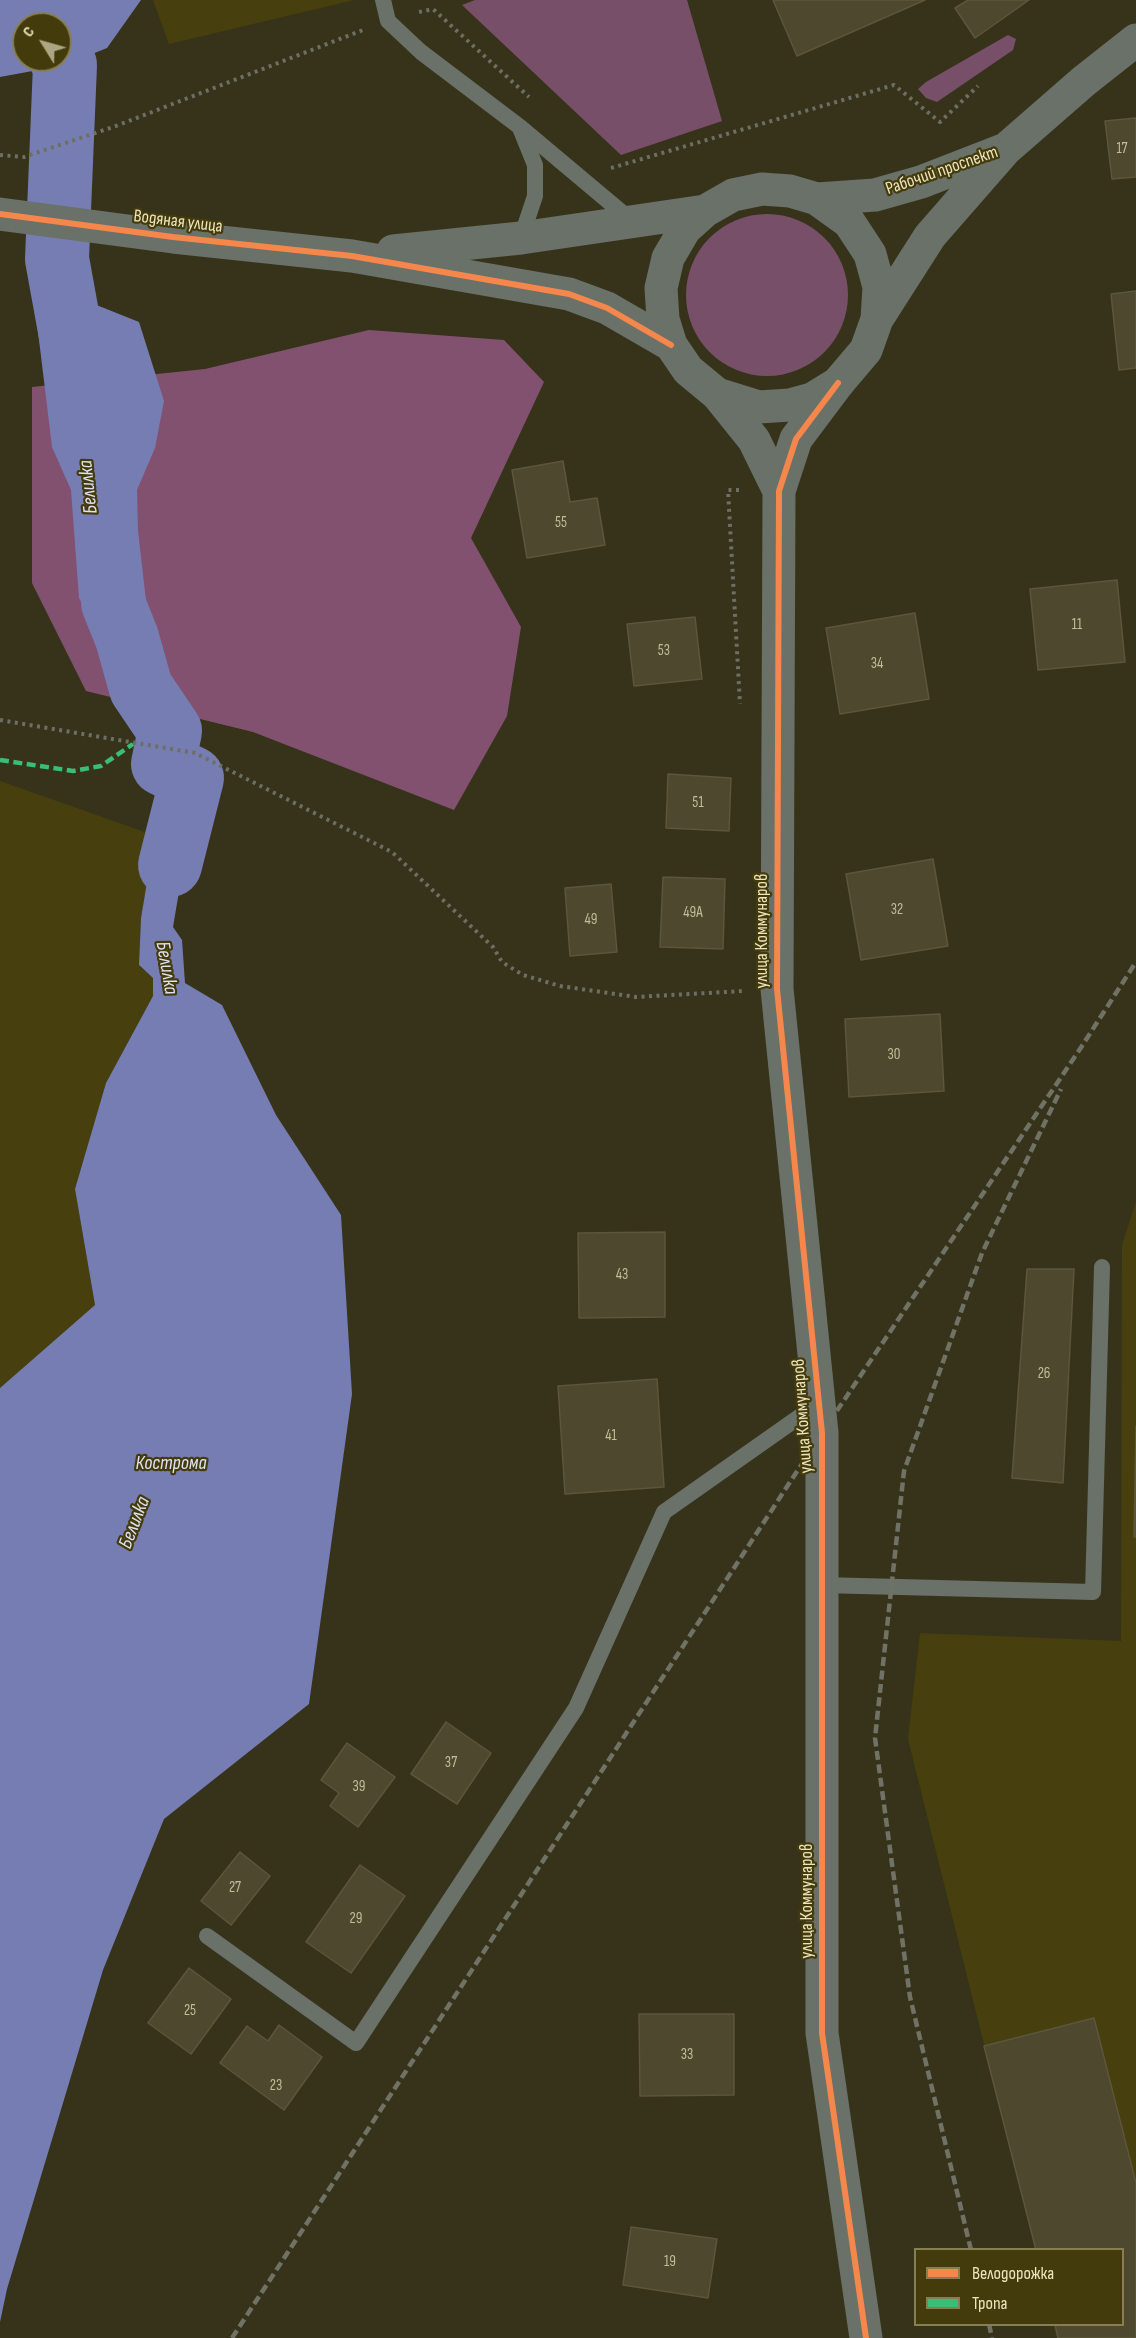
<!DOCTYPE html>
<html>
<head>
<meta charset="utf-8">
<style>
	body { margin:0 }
	#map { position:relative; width:1136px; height:2338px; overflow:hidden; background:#37331a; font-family:"Sofia Sans Condensed",sans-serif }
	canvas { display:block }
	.legend { position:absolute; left:914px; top:2248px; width:210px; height:78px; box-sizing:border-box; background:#443b0d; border:2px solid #877f53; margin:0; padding:8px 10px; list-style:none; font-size:18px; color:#ece4bc }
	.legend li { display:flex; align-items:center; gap:12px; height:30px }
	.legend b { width:30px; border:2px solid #877f53 }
	.north { position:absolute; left:12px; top:12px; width:60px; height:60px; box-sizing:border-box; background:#443b0d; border:2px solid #877f53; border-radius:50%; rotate:307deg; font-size:16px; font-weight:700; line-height:24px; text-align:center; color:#ece4bc }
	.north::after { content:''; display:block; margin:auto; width:21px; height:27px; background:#ada683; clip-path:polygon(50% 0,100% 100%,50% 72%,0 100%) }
</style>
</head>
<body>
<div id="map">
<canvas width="1136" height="2338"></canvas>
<ul class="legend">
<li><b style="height:8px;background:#f5874c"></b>Велодорожка</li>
<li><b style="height:8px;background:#3abd76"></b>Тропа</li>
</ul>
<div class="north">С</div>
</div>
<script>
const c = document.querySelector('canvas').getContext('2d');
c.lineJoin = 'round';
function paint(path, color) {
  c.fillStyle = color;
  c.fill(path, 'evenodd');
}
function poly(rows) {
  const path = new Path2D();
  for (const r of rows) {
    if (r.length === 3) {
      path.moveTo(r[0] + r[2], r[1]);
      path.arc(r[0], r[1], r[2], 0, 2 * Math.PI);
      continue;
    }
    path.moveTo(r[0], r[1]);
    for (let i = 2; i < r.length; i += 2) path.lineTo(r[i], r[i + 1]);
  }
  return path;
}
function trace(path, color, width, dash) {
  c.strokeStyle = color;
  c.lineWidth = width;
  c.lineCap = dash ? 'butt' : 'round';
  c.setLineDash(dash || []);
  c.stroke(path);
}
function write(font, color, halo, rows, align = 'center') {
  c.font = font + ' "Sofia Sans Condensed",sans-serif';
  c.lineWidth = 4.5;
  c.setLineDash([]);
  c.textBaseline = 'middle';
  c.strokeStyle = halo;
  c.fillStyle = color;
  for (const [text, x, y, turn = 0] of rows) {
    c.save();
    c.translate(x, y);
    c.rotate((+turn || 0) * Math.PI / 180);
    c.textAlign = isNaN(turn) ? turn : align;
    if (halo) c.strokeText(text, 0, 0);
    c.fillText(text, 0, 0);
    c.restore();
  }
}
const built = poly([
	[153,0,354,0,169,44],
	[0,781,159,837,148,876,141,918,139,966,153,978,153,996,106,1083,75,1189,95,1305,0,1388],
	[1136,1202,1136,2338,1057,2338,1053,2325,1122,2324,1122,2250,1035,2249,908,1739,920,1633,1121,1641,1122,1245]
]);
const green = poly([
	[475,0,687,0,722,121,621,155,462,5],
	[1008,35,1016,39,1013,50,937,102,926,98,918,89,926,82],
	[767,295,81]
]);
const forest = poly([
	[369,330,504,340,544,382,471,538,521,627,507,716,454,810,253,732,86,691,32,583,32,387,205,369]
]);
const water = poly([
	[0,0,141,0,107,48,65,65,0,77],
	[24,24,60,24,60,60,24,60],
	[57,259,84,300,139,322,164,401,155,448,137,490,138,531,148,618,141,688,95,627,79,598,71,490,52,447,36,315,45,261],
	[192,778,206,804,193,849,182,874,173,927,182,940,185,983,222,1005,276,1115,341,1215,352,1394,309,1704,164,1819,103,1970,7,2289,0,2322,0,1388,95,1305,75,1189,106,1083,153,996,153,978,139,965,141,918,148,876,159,837]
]);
const river = poly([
	[60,57,65,65,57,259,73,347],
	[113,603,127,638,141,688,170,731,163,764,192,778,170,865]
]);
const building = poly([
	[773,0,925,0,797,56,773,0],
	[968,0,1029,0,975,38,955,8,968,0],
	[1136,118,1136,177,1112,179,1105,121,1136,118],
	[1136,291,1136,368,1119,370,1111,294,1136,291],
	[563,461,570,502,597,498,605,545,527,558,512,470,563,461],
	[1117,580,1125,662,1038,670,1030,589,1117,580],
	[915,613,929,699,840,714,826,628,915,613],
	[695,617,702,679,634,686,627,624,695,617],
	[668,774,731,778,729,831,666,828,668,774],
	[933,859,948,946,861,960,846,874,933,859],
	[663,877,725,879,723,949,660,947,663,877],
	[611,884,617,952,570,956,565,888,611,884],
	[940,1014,944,1091,849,1097,845,1019,940,1014],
	[665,1232,665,1317,579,1318,578,1233,665,1232],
	[1027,1269,1074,1269,1063,1483,1012,1478,1027,1269],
	[657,1379,664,1487,565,1494,558,1386,657,1379],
	[1136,1426,1136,1537,1134,1537,1136,1426],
	[446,1722,491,1753,457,1804,411,1774,446,1722],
	[347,1743,395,1777,358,1827,330,1806,339,1793,321,1780,347,1743],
	[240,1852,270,1876,231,1925,201,1901,240,1852],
	[360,1865,405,1896,351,1973,306,1942,360,1865],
	[189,1968,231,1999,191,2054,148,2023,189,1968],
	[639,2014,734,2014,734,2095,640,2096,639,2014],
	[1094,2018,1136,2183,1136,2338,1058,2338,1055,2324,1122,2324,1122,2250,1036,2250,984,2046,1094,2018],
	[279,2025,322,2057,284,2110,220,2063,247,2026,268,2041,279,2025],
	[631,2227,717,2239,708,2298,623,2285,631,2227]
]);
const path = poly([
	[419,12,433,9,529,97],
	[0,155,24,157,116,126,363,30],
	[611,168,894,85,940,122,978,86],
	[739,490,728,490,740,704],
	[0,720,195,753,392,852,493,947,502,962,523,975,560,986,636,997,743,991]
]);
const service = poly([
	[383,0,388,21,421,52,520,127,632,221],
	[520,128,535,165,535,196,521,238],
	[822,1585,1093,1592,1102,1267],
	[207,1936,356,2043,576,1708,664,1512,819,1403]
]);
const minor = poly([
	[838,383,796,439,779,491,777,989,822,1433,822,2033,866,2338],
	[717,394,754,440,779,491]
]);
const tertiary = poly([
	[817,199,875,195,921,182,1006,149,1084,81,1136,40],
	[0,214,173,237,352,256,569,294,607,308,671,345],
	[393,251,521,238,705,211],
	[877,319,879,287,870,254,849,222,817,199,790,191,762,189,733,195,705,211,685,229,668,258,661,288,663,319,671,345,688,370,717,394,759,407,790,405,812,399,838,383,866,350,877,319,930,236,1006,149]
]);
const rail = poly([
	[971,2250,910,1997,875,1738,904,1471,982,1253,1061,1089],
	[989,2324,992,2338],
	[232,2338,822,1433,1080,1049,1136,962]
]);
const quiet = poly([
	[0,760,73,771,101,766,133,744]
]);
const cycleway = poly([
	[0,214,173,237,352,256,569,294,607,308,671,345],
	[838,383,796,439,779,491,777,989,822,1433,822,2033,866,2338]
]);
const numberNames = [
	["17",1122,149],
	["55",561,523],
	["11",1077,625],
	["53",664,651],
	["34",877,664],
	["51",698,803],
	["32",897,910],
	["49А",693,913],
	["49",591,920],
	["30",894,1055],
	["43",622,1275],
	["26",1044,1374],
	["41",611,1436],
	["37",451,1763],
	["39",359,1787],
	["27",235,1888],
	["29",356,1919],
	["25",190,2011],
	["33",687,2055],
	["23",276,2086],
	["19",670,2262]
];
const streetNames = [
	["Рабочий проспект",942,171,-19],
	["Водяная улица",178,222,7],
	["улица Коммунаров",762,931,-90],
	["улица Коммунаров",803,1416,-94],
	["улица Коммунаров",807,1901,-90]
];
const waterNames = [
	["Белилка",89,487,-96],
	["Белилка",166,968,80],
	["Кострома",171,1464],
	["Белилка",135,1523,-69]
];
paint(built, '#473f0e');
paint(green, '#784f69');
paint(forest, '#825170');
paint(water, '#767db2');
trace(river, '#767db2', 64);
paint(building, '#4d482e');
trace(building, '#5c563a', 1.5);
trace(path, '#6d6f64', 4, [3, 4.5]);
trace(service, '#697168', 16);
trace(minor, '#697168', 33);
trace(tertiary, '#697168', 33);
trace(rail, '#6f7265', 4.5, [9, 4.5]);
trace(quiet, '#3abd76', 4.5, [9, 4.5]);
trace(cycleway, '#f5874c', 6);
write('15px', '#c4bd98', null, numberNames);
write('18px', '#ece4bc', '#443b0d', streetNames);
write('italic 20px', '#dfe2f4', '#443b0d', waterNames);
</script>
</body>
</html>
